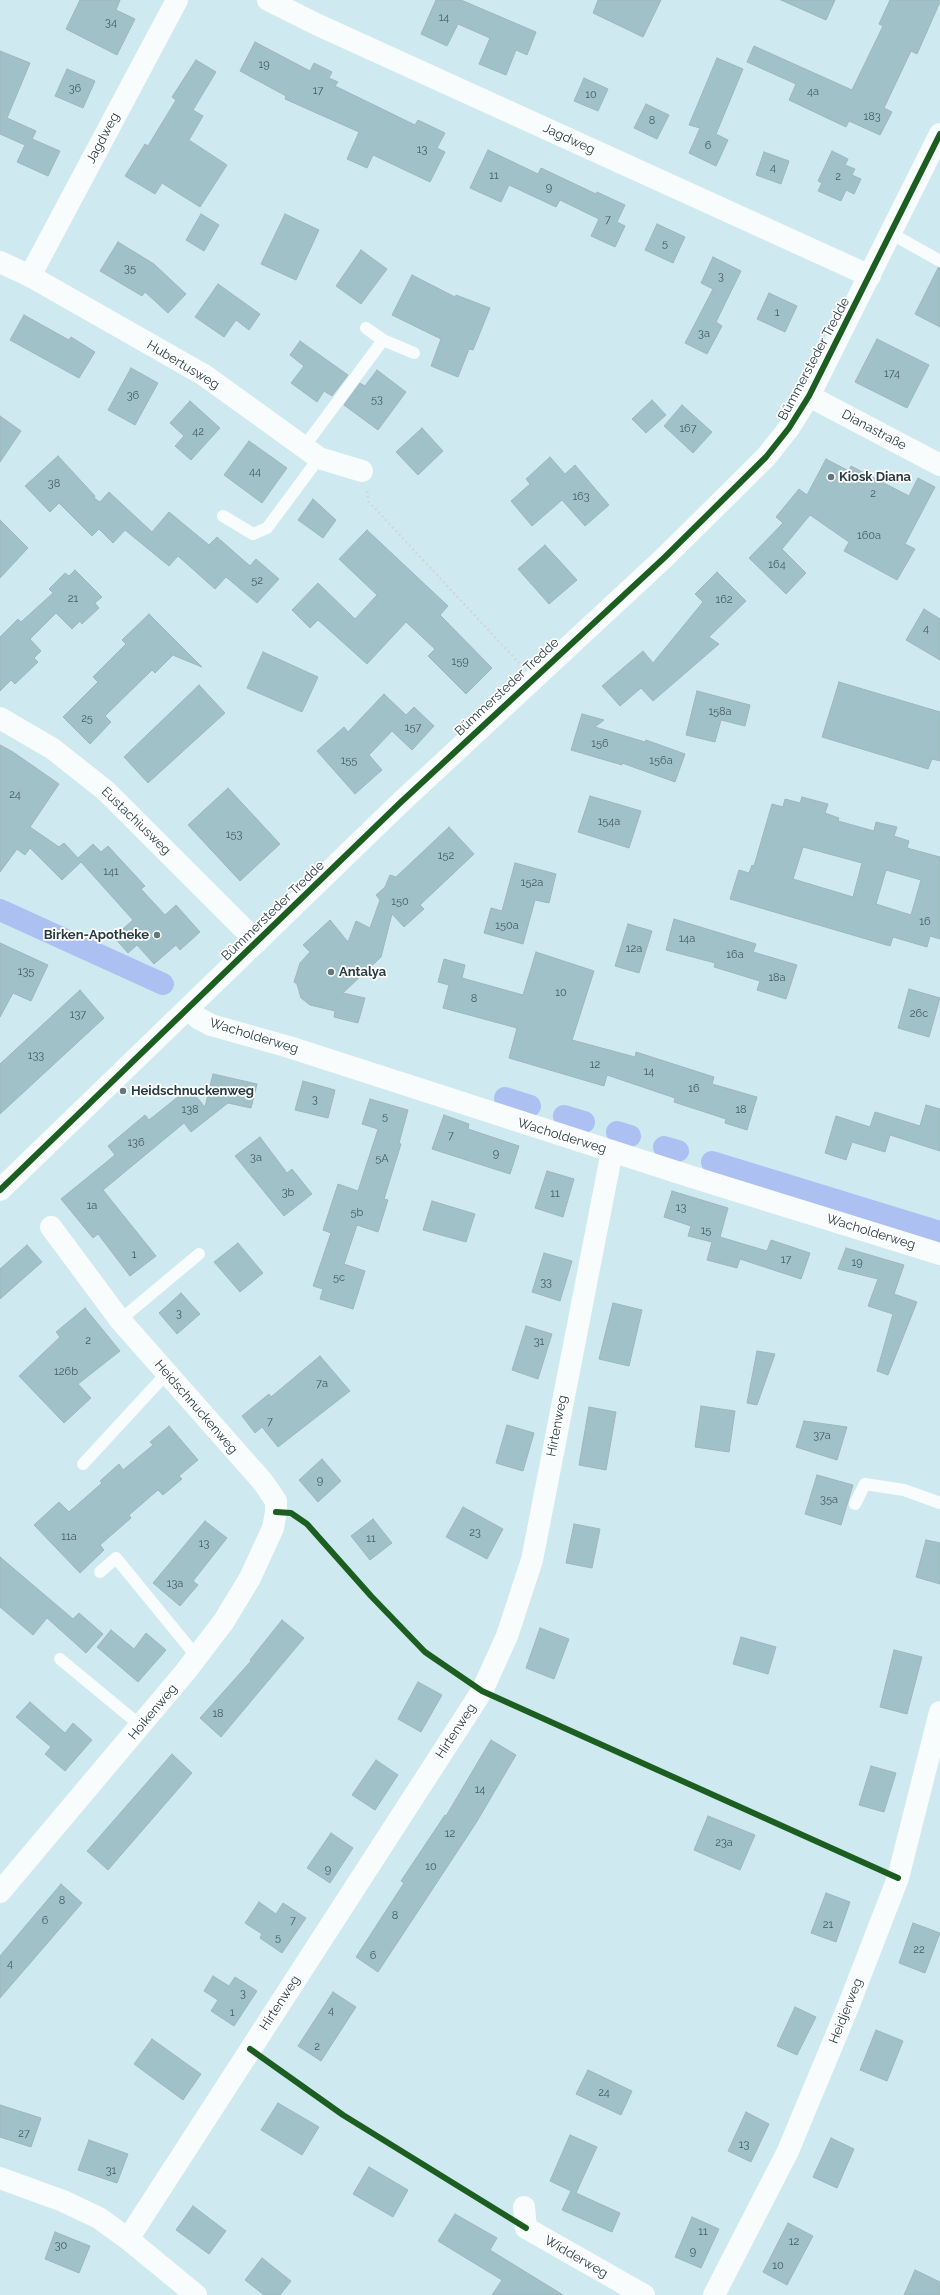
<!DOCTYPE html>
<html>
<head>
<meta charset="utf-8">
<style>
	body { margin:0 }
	canvas { display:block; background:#cee9ef }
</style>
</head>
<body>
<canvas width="940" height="2295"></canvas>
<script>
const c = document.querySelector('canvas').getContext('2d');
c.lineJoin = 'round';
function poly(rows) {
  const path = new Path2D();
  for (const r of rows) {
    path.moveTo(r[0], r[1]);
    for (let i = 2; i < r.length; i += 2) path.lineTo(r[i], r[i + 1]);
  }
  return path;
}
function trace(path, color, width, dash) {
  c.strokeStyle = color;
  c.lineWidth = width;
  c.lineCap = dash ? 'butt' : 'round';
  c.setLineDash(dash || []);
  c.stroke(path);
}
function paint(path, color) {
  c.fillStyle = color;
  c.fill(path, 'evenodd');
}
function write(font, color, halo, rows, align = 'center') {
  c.font = font + ' Raleway,sans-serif';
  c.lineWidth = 3.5;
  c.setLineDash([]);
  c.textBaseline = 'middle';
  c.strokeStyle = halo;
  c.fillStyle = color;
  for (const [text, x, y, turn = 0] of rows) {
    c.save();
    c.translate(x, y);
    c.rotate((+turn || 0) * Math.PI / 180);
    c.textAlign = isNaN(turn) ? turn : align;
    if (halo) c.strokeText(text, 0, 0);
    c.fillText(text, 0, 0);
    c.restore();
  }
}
const canal = poly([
	[0,910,163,984],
	[505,1098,530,1106],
	[564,1116,584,1122],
	[617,1132,630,1136],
	[664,1147,678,1151],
	[712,1162,940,1232]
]);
const building = poly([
	[80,0,120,0,116,10,135,19,117,55,66,29,80,0],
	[436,0,461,0,536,32,527,55,516,50,506,75,479,64,490,38,458,24,447,46,421,34,436,0],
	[598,0,661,0,643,37,593,13,598,0],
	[781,0,835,0,826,20,781,0],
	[890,0,940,0,940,2,917,54,911,51,884,108,892,112,880,135,849,121,846,127,789,100,796,84,747,62,754,46,852,90,883,26,879,24,890,0],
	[255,42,310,71,314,63,332,72,329,78,338,82,335,86,415,125,418,120,445,133,437,148,445,152,430,182,373,155,367,168,347,159,359,132,285,99,286,96,240,71,255,42],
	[0,51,30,63,7,118,36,131,32,139,60,151,48,176,17,162,25,145,0,134,0,51],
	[717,58,743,69,716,134,728,140,716,166,689,153,700,128,689,125,717,58],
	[196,60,216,72,193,110,203,116,189,140,227,165,200,207,162,183,155,194,125,176,145,144,148,146,176,100,172,97,196,60],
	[67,69,95,81,83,108,55,96,67,69],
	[584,78,608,89,598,111,574,101,584,78],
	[646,104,669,115,657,139,634,128,646,104],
	[488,150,538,174,541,168,596,194,597,192,625,205,617,222,625,226,615,247,591,236,599,219,560,200,556,207,509,185,501,202,470,188,488,150],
	[832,151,848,159,845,165,855,169,852,175,861,179,854,194,846,190,841,201,818,191,822,183,818,181,832,151],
	[764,152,789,161,781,184,756,175,764,152],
	[201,214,219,225,204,251,186,240,201,214],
	[285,214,319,230,296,280,261,264,285,214],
	[657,224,685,237,673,263,645,250,657,224],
	[118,242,154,264,186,294,168,313,145,292,142,296,100,271,118,242],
	[361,250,387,269,361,304,336,286,361,250],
	[713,257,741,271,716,322,722,326,707,354,685,343,713,289,701,283,713,257],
	[938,268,940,268,940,327,915,314,938,268],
	[412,275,455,297,456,295,490,308,473,350,469,349,458,377,431,366,441,339,392,315,412,275],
	[218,284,260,314,249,330,236,320,224,337,195,317,218,284],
	[769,293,797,306,785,332,757,319,769,293],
	[24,315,69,340,71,337,95,352,79,378,10,340,24,315],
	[877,339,929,365,907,408,855,382,877,339],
	[300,341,348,375,332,396,324,391,317,402,291,383,304,366,290,355,300,341],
	[131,368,158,383,135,425,108,410,131,368],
	[377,370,406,392,378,430,344,405,360,383,365,386,377,370],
	[652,400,666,415,646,433,632,419,652,400],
	[190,401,220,428,191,460,175,446,184,436,170,423,190,401],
	[682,405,712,432,693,453,664,426,682,405],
	[0,416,21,431,0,462,0,416],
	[422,428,443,451,418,475,396,452,422,428],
	[249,441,287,468,262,503,224,475,249,441],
	[58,456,95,496,94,498,100,502,109,492,152,532,169,512,209,545,217,537,250,566,256,559,279,579,257,603,226,577,215,589,178,556,169,566,125,530,113,543,99,529,92,536,59,503,50,512,25,486,58,456],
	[550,457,565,474,575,465,609,505,585,526,562,500,532,526,511,501,530,484,526,479,550,457],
	[826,459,849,471,851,466,909,496,918,478,935,487,905,544,915,549,897,580,844,551,849,542,810,515,782,549,806,573,786,594,749,558,783,523,776,517,799,489,807,495,826,459],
	[313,499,336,520,323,538,298,520,313,499],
	[0,520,28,548,0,578,0,520],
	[367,530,448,606,440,615,492,668,466,694,428,656,435,649,406,622,367,664,318,620,310,628,292,610,318,583,355,619,377,595,339,559,367,530],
	[545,545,577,580,549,604,518,569,545,545],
	[75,570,102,597,95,603,99,608,82,624,80,621,72,629,56,613,30,639,41,651,34,658,38,662,15,684,11,680,0,691,0,637,18,619,21,622,53,593,49,589,65,573,69,576,75,570],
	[717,572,746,601,709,637,719,644,653,701,641,688,620,706,602,686,643,651,653,663,703,602,695,594,717,572],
	[924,609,940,619,940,660,906,640,924,609],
	[149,614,202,667,170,654,172,656,155,673,152,670,105,716,111,722,90,744,63,717,98,682,93,677,126,644,122,640,149,614],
	[263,652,318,677,302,712,247,688,263,652],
	[839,682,940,712,940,761,932,759,928,769,822,737,839,682],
	[199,685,225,713,148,783,124,757,199,685],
	[697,691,750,705,745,726,721,720,715,742,686,735,697,691],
	[384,694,406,715,414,707,434,726,412,750,392,731,369,755,382,770,355,794,317,751,344,727,348,732,384,694],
	[582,714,604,720,595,727,645,742,646,740,685,754,675,782,622,763,622,765,571,750,582,714],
	[0,745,13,752,59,784,30,827,59,847,64,843,78,858,93,844,101,852,108,846,145,886,141,889,165,915,176,905,200,932,180,950,176,945,154,964,137,945,128,953,114,937,133,920,81,862,62,880,30,848,25,855,17,849,0,872,0,745],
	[228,788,280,844,240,881,188,825,228,788],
	[590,796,641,811,629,848,578,832,590,796],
	[802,797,828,804,825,813,839,818,838,821,874,831,876,822,897,827,894,836,909,841,907,848,940,857,940,939,930,936,927,947,893,937,890,946,730,899,739,870,749,873,752,865,754,866,772,804,783,807,785,799,800,803,802,797],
	[803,847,862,863,853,897,793,879,803,847],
	[886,870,921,880,911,915,876,904,886,870],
	[449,827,474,854,420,905,424,909,404,927,392,914,381,957,343,993,365,998,358,1023,334,1017,335,1011,310,1005,301,998,297,984,294,982,300,963,310,952,303,945,330,920,348,942,356,921,370,928,380,900,376,895,385,887,390,875,396,877,449,827],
	[515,863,556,874,549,903,535,900,523,944,484,933,491,908,502,911,515,863],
	[674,919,756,944,753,952,797,965,786,999,757,990,760,981,714,967,715,963,666,950,674,919],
	[628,924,652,931,639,973,615,966,628,924],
	[0,943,48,965,31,1001,13,993,0,1017,0,943],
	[536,952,594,971,572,1040,635,1057,636,1052,714,1077,712,1084,757,1097,747,1130,725,1123,726,1119,674,1102,675,1098,607,1075,604,1086,509,1058,517,1028,443,1008,449,985,438,982,444,959,465,965,462,978,523,995,536,952],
	[909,989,940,998,929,1037,898,1028,909,989],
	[80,990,104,1018,0,1114,0,1064,80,990],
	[213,1074,257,1084,251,1108,228,1103,191,1132,184,1123,103,1190,156,1256,130,1276,98,1234,93,1238,61,1199,115,1155,108,1146,145,1115,149,1120,189,1088,205,1107,213,1074],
	[303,1081,335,1090,328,1118,295,1110,303,1081],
	[370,1099,408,1110,399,1143,401,1144,384,1199,388,1200,378,1232,357,1225,344,1264,365,1271,353,1309,320,1299,323,1289,313,1286,331,1233,323,1230,338,1184,358,1191,378,1129,362,1124,370,1099],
	[926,1105,940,1109,940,1151,890,1135,885,1152,852,1142,846,1160,825,1153,836,1116,870,1127,875,1112,920,1126,926,1105],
	[444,1115,469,1124,468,1129,519,1146,510,1174,432,1149,444,1115],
	[260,1137,287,1173,292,1169,312,1194,284,1216,235,1156,260,1137],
	[547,1171,574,1179,563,1217,535,1208,547,1171],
	[672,1191,728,1208,720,1237,767,1251,771,1240,810,1253,801,1279,740,1259,737,1268,707,1260,712,1242,688,1236,691,1226,664,1217,672,1191],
	[432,1201,475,1214,466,1242,423,1230,432,1201],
	[238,1243,263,1273,240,1292,214,1262,238,1243],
	[27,1245,42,1262,0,1299,0,1269,27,1245],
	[846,1248,904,1265,894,1294,917,1302,888,1375,877,1371,893,1314,868,1306,878,1279,838,1269,846,1248],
	[544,1253,572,1261,560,1301,532,1292,544,1253],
	[181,1293,200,1314,177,1334,159,1313,181,1293],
	[613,1303,642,1310,629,1366,599,1359,613,1303],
	[85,1308,120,1351,78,1384,91,1398,64,1423,19,1376,60,1337,56,1332,85,1308],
	[526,1326,552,1334,538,1379,512,1370,526,1326],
	[757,1351,775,1354,757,1405,747,1403,757,1351],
	[320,1356,350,1391,278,1447,262,1427,255,1433,242,1416,269,1394,271,1397,320,1356],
	[701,1406,735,1411,729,1452,695,1447,701,1406],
	[589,1407,616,1412,606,1470,579,1465,589,1407],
	[804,1421,847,1427,837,1460,796,1447,804,1421],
	[507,1425,534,1433,523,1471,496,1463,507,1425],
	[169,1426,198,1460,179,1476,182,1479,163,1495,158,1490,129,1515,131,1518,100,1545,104,1550,80,1573,34,1525,59,1502,69,1512,102,1483,100,1481,119,1464,123,1470,153,1445,150,1442,169,1426],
	[322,1459,341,1481,318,1502,299,1480,322,1459],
	[817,1475,853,1485,841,1525,805,1514,817,1475],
	[463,1507,503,1529,487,1559,446,1537,463,1507],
	[373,1519,392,1543,370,1560,351,1536,373,1519],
	[205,1521,227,1538,193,1581,198,1585,180,1606,153,1583,205,1521],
	[574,1524,600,1529,592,1568,566,1563,574,1524],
	[926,1540,940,1543,940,1584,916,1577,926,1540],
	[0,1557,73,1619,79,1613,103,1634,86,1653,47,1618,33,1635,0,1607,0,1557],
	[282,1620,304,1638,221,1737,200,1718,251,1661,250,1660,282,1620],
	[540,1628,569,1639,554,1679,526,1668,540,1628],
	[111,1630,134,1649,146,1633,166,1650,138,1682,97,1647,111,1630],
	[741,1637,776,1647,768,1674,733,1664,741,1637],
	[894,1650,922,1657,907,1714,880,1707,894,1650],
	[418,1682,442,1695,421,1732,398,1719,418,1682],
	[30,1702,65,1733,73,1723,92,1740,65,1771,45,1754,51,1747,16,1717,30,1702],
	[491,1740,516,1755,476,1823,378,1972,356,1957,404,1883,401,1881,445,1815,446,1816,491,1740],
	[172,1754,192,1773,108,1870,87,1851,172,1754],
	[376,1760,398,1775,375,1810,352,1795,376,1760],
	[871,1766,896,1773,884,1812,859,1805,871,1766],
	[708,1816,755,1835,740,1870,694,1850,708,1816],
	[331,1833,353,1848,330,1883,307,1868,331,1833],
	[61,1884,82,1903,0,1998,0,1956,61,1884],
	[826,1893,850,1902,836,1942,811,1933,826,1893],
	[259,1902,276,1914,283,1903,306,1918,282,1953,260,1938,262,1934,245,1923,259,1902],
	[913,1923,940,1933,925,1973,899,1963,913,1923],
	[213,1976,229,1986,235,1977,257,1991,234,2026,211,2011,218,2000,204,1991,213,1976],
	[333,1992,356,2007,321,2061,298,2046,333,1992],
	[795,2007,816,2017,797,2055,777,2046,795,2007],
	[876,2030,903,2041,887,2081,860,2070,876,2030],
	[152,2039,201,2074,183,2100,134,2064,152,2039],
	[588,2070,632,2091,621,2115,576,2094,588,2070],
	[278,2103,319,2127,302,2155,261,2130,278,2103],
	[0,2105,41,2118,31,2147,0,2137,0,2105],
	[746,2112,769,2124,751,2162,728,2151,746,2112],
	[570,2135,597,2147,576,2193,620,2213,612,2232,562,2210,571,2191,550,2181,570,2135],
	[831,2138,854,2149,837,2188,813,2177,831,2138],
	[89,2140,128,2154,117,2183,78,2170,89,2140],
	[369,2167,408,2190,393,2217,353,2194,369,2167],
	[193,2206,226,2231,209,2254,176,2230,193,2206],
	[455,2214,497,2238,490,2250,563,2295,492,2295,502,2280,438,2241,455,2214],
	[692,2217,719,2229,701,2268,675,2257,692,2217],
	[788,2223,813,2236,787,2285,763,2272,788,2223],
	[55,2232,90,2246,79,2273,45,2259,55,2232],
	[262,2258,291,2281,280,2295,264,2295,245,2280,262,2258],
	[915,2270,940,2282,940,2295,904,2295,915,2270]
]);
const path = poly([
	[367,491,369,502,519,663]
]);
const lane = poly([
	[892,234,940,261],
	[366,328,383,340,414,353],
	[304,447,383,340],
	[223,516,253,534,267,528,319,458],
	[120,1320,199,1254],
	[83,1464,167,1373],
	[855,1504,865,1484,904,1490,940,1503],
	[100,1572,116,1558,197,1657],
	[60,1659,141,1726]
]);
const street = poly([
	[268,0,316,24,870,276],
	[0,262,30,276,204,375,319,458,362,471],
	[30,276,177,0],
	[809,396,940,465],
	[0,718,53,749,106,791,257,942],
	[189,1009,198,1018,211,1025,289,1047,689,1176,940,1254],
	[0,1190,400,803,665,557,766,457,789,428,809,396,940,134],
	[0,1892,186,1671,224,1621,250,1578,273,1528,276,1512,276,1501,263,1482,120,1320,51,1227],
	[0,2178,63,2201,99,2218,128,2239,196,2295],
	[524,2207,526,2228,644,2295],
	[128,2239,482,1691,507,1636,532,1560,612,1151],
	[714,2295,788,2151,848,2007,898,1878,940,1712]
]);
const cycleway = poly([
	[0,1190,400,803,665,557,766,457,789,428,809,396,940,134],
	[276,1512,291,1513,307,1524,371,1596,425,1652,482,1691,898,1878],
	[250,2049,343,2115,526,2228]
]);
const markers = [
	[831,477,4,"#62787d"],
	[157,935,4,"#62787d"],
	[331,972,4,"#62787d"],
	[123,1091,4,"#62787d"]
];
const numberNames = [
	["14",444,18],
	["34",111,23],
	["19",264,65],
	["36",75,89],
	["17",318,91],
	["4a",813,92],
	["10",591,95],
	["183",872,117],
	["8",652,121],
	["6",708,146],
	["13",422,150],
	["4",773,168],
	["11",494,176],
	["2",838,177],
	["9",549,188],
	["7",608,220],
	["5",665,244],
	["35",130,269],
	["3",721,277],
	["1",777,313],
	["3a",704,334],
	["174",892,374],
	["36",133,396],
	["53",377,400],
	["167",688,429],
	["42",198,432],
	["44",255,472],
	["38",54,484],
	["2",873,494],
	["163",581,497],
	["160a",869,536],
	["164",777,565],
	["52",257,581],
	["21",73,599],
	["162",724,600],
	["4",926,629],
	["159",460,662],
	["158a",720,712],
	["25",87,719],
	["157",413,728],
	["156",600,744],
	["155",349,761],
	["156a",661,761],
	["24",15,795],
	["154a",609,822],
	["153",234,835],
	["152",446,856],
	["141",111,872],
	["152a",532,883],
	["150",400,902],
	["16",925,922],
	["150a",507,926],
	["14a",687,939],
	["12a",634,949],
	["16a",735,955],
	["135",26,972],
	["18a",777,978],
	["10",561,993],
	["8",474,999],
	["26c",919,1014],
	["137",78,1015],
	["133",36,1056],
	["12",595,1065],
	["14",649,1072],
	["16",694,1089],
	["3",315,1100],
	["138",190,1110],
	["18",741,1110],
	["5",385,1117],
	["7",451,1136],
	["136",136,1143],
	["9",496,1154],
	["3a",256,1158],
	["5A",382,1159],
	["3b",288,1193],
	["11",555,1194],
	["1a",92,1206],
	["13",681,1208],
	["5b",357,1213],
	["15",706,1231],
	["1",134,1255],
	["17",786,1260],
	["19",857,1263],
	["5c",339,1278],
	["33",546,1283],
	["3",179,1314],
	["2",88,1341],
	["31",539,1342],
	["126b",66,1372],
	["7a",322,1384],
	["7",270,1422],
	["37a",822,1436],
	["9",320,1481],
	["35a",829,1500],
	["23",475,1533],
	["11a",69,1537],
	["11",371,1539],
	["13",204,1544],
	["13a",175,1584],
	["18",218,1714],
	["14",480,1790],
	["12",450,1834],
	["23a",724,1843],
	["10",431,1867],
	["9",328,1870],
	["8",62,1901],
	["8",395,1916],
	["6",45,1921],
	["7",293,1921],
	["21",828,1925],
	["5",278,1938],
	["22",919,1950],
	["6",373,1956],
	["4",10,1964],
	["3",243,1994],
	["4",331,2011],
	["1",232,2013],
	["2",317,2047],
	["24",604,2093],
	["27",24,2134],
	["13",744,2145],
	["31",111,2171],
	["11",703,2232],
	["12",794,2242],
	["30",61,2246],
	["9",693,2252],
	["10",778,2266]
];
const streetNames = [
	["Jagdweg",103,138,-62],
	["Jagdweg",569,139,25],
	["Bümmersteder Tredde",814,359,-62],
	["Hubertusweg",183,365,31],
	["Dianastraße",874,430,28],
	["Bümmersteder Tredde",507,687,-43],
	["Eustachiusweg",136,821,44],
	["Bümmersteder Tredde",273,911,-44],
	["Wacholderweg",254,1036,17],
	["Wacholderweg",562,1136,17],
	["Wacholderweg",871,1232,17],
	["Heidschnuckenweg",196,1407,49],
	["Hirtenweg",557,1426,-79],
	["Hoikenweg",153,1712,-50],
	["Hirtenweg",456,1731,-57],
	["Hirtenweg",280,2003,-57],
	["Heidjerweg",846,2011,-68],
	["Widderweg",576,2257,30]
];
const poiNames = [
	["Kiosk Diana",839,477],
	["Birken-Apotheke",149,935,"right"],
	["Antalya",339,972],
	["Heidschnuckenweg",131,1091]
];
trace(canal, '#acc0f2', 22);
paint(building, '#a0c1c8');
trace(building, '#a1b6bb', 1);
trace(path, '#d0d8da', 2.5, [2, 3]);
trace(lane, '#f8fcfd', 12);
trace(street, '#f8fcfd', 22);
trace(cycleway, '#1b5e20', 6);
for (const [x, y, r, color] of markers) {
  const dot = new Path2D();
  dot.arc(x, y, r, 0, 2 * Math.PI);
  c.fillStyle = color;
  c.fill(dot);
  trace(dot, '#fff', 1.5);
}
write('11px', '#465c62', null, numberNames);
write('13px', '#283b40', '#fff', streetNames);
write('bold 13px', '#283b40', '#fff', poiNames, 'left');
</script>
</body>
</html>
